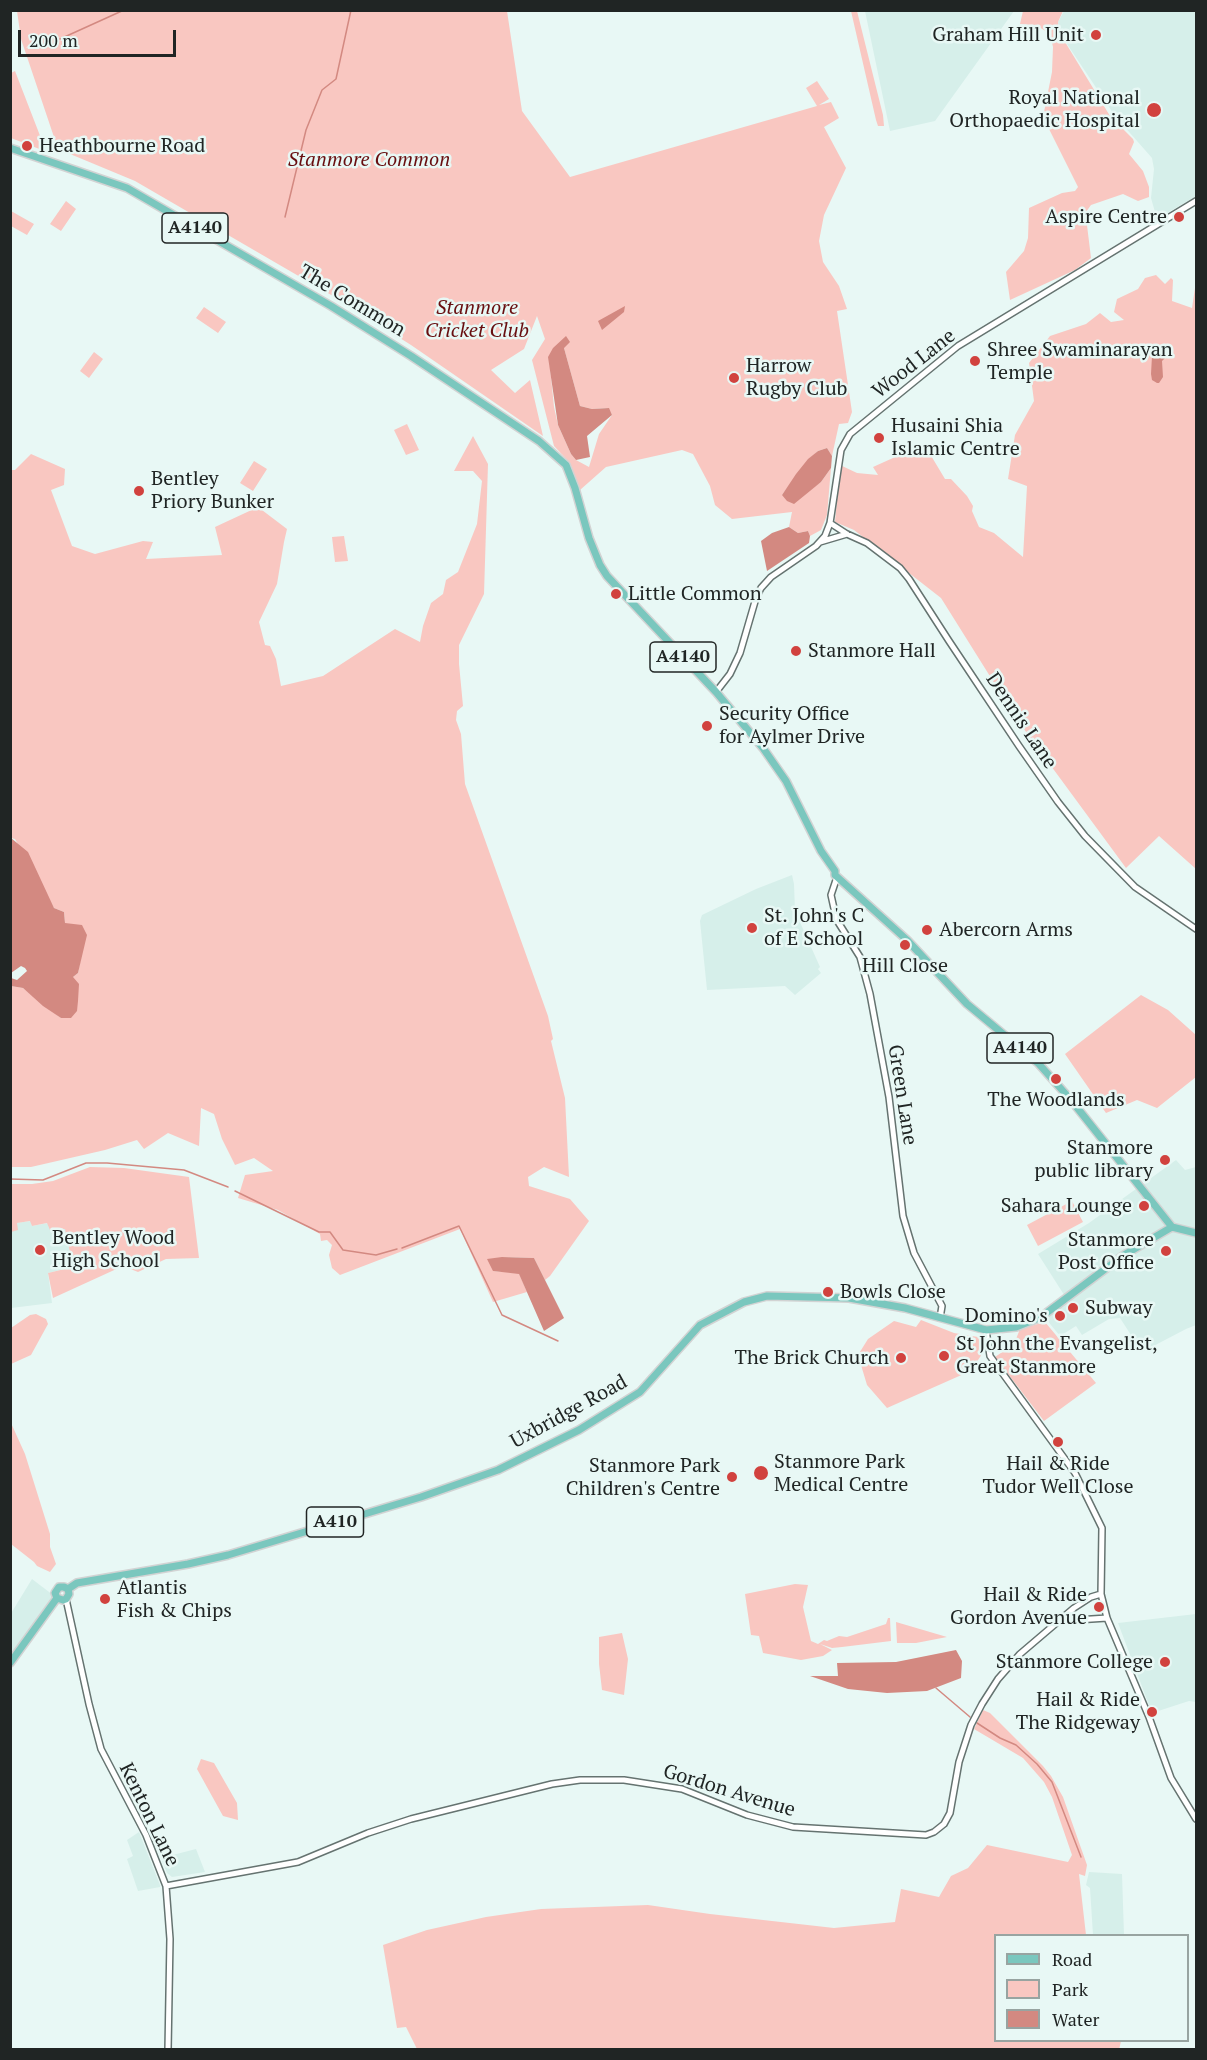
<!DOCTYPE html>
<html>
<head>
<meta charset="utf-8">
<style>
	body { margin:0 }
	#map { position:relative; width:1207px; height:2060px; overflow:hidden; background:#e8f8f5; font-family:"PT Serif",serif }
	canvas { display:block }
	.frame { position:absolute; inset:0; border:12px solid #202524; pointer-events:none }
	.legend { position:absolute; left:994px; top:1934px; width:195px; height:108px; box-sizing:border-box; background:#e8f8f5; border:2px solid #98a4a1; margin:0; padding:8px 10px; list-style:none; font-size:18px; color:#202524 }
	.legend li { display:flex; align-items:center; gap:12px; height:30px }
	.legend b { width:30px; border:2px solid #98a4a1 }
	.scale { position:absolute; left:18px; top:30px; width:158px; height:27px; box-sizing:border-box; border:3px solid #202524; border-top:0; padding-left:8px; font-size:18px; line-height:21px; white-space:nowrap; color:#202524; -webkit-text-stroke:4px #e8f8f5; paint-order:stroke }
</style>
</head>
<body>
<div id="map">
<canvas width="1207" height="2060"></canvas>
<div class="frame"></div>
<ul class="legend">
<li><b style="height:8px;background:#7ac7be"></b>Road</li>
<li><b style="height:16px;background:#f9c7c1"></b>Park</li>
<li><b style="height:16px;background:#d38981"></b>Water</li>
</ul>
<div class="scale">200 m</div>
</div>
<script>
const c = document.querySelector('canvas').getContext('2d');
c.lineJoin = 'round';
function paint(path, color) {
  c.fillStyle = color;
  c.fill(path, 'evenodd');
}
function poly(rows) {
  const path = new Path2D();
  for (const r of rows) {
    path.moveTo(r[0], r[1]);
    for (let i = 2; i < r.length; i += 2) path.lineTo(r[i], r[i + 1]);
  }
  return path;
}
function trace(path, color, width, dash) {
  c.strokeStyle = color;
  c.lineWidth = width;
  c.lineCap = dash ? 'butt' : 'round';
  c.setLineDash(dash || []);
  c.stroke(path);
}
function write(font, color, halo, rows, align = 'center') {
  c.font = font + ' "PT Serif",serif';
  c.lineWidth = 5;
  c.setLineDash([]);
  c.textBaseline = 'middle';
  c.strokeStyle = halo;
  c.fillStyle = color;
  for (const [text, x, y, turn = 0] of rows) {
    c.save();
    c.translate(x, y);
    c.rotate((+turn || 0) * Math.PI / 180);
    c.textAlign = isNaN(turn) ? turn : align;
    if (halo) c.strokeText(text, 0, 0);
    c.fillText(text, 0, 0);
    c.restore();
  }
}
const built = poly([
	[865,11,865,10,1014,11,935,121,890,131],
	[1064,11,1196,11,1196,196,1157,219,1151,198,1154,169,1152,158,1115,116,1059,32,1058,22],
	[792,875,794,884,795,911,820,967,818,969,821,973,795,995,785,986,707,990,700,921,702,915,756,889],
	[1176,1160,1185,1170,1196,1167,1196,1325,1186,1329,1142,1352,1120,1318,1109,1319,1082,1335,1076,1326,1060,1336,1046,1319,1068,1301,1038,1254,1089,1223],
	[31,1221,32,1226,48,1223,65,1228,73,1267,48,1273,52,1303,11,1308,10,1232,16,1223],
	[32,1579,53,1595,11,1657,10,1615],
	[1196,1614,1196,1702,1189,1701,1152,1713,1118,1623],
	[139,1832,160,1885,160,1887,138,1891,127,1859,133,1856,127,1840],
	[196,1849,205,1872,172,1877,167,1873,161,1858],
	[1089,1872,1122,1874,1124,1935,1093,1935,1090,1888,1086,1885]
]);
const green = poly([
	[17,11,507,11,522,111,570,177,817,106,806,88,817,81,829,99,819,105,831,102,839,118,824,127,846,168,824,215,819,241,823,262,839,286,847,309,837,311,852,412,848,423,839,424,832,456,827,448,818,451,808,460,782,495,808,491,821,482,831,468,827,515,821,530,810,536,808,531,798,533,789,527,792,512,732,519,715,505,710,486,693,454,682,450,606,467,580,490,570,463,554,446,532,360,545,339,537,316,524,349,491,370,515,393,530,380,543,436,411,345,333,296,135,181,58,149,21,39],
	[564,348,580,406,592,409,608,408,612,415,599,434,589,467,576,460,571,454,558,425,554,407,549,357],
	[851,11,857,11,883,115,884,126,878,126,876,120],
	[1023,11,1063,11,1058,22,1059,32,1110,116,1133,139,1134,142,1129,154,1143,171,1149,187,1149,197,1138,201,1123,194,1091,205,1086,212,1086,217,1091,258,1075,270,1010,300,1006,272,1024,251,1028,238,1029,208,1062,193,1075,191,1078,187,1043,117,1052,72,1053,47,1050,34,1036,25,1020,24],
	[15,71,44,146,44,149,42,150,11,138,11,73],
	[66,201,76,209,61,231,50,224],
	[11,211,34,224,27,235,11,226],
	[1156,275,1165,284,1171,278,1173,280,1172,301,1192,308,1195,288,1196,288,1196,869,1159,836,1126,868,1018,721,941,598,854,530,835,522,840,465,857,473,878,475,873,467,924,444,945,479,951,479,967,496,973,506,972,511,979,527,994,533,1023,557,1027,486,1008,479,1015,435,1034,401,1029,363,1050,336,1086,324,1100,313,1111,322,1124,320,1114,312,1117,299,1138,289,1145,278],
	[204,307,226,322,218,333,196,318],
	[94,352,103,359,89,378,80,371],
	[407,424,419,450,406,455,394,430],
	[473,436,488,464,484,594,459,645,459,664,463,706,457,711,456,720,461,734,465,784,548,1016,553,1039,551,1041,565,1098,569,1177,544,1167,528,1177,529,1186,570,1199,589,1221,550,1276,545,1280,534,1258,502,1257,493,1271,519,1273,527,1292,493,1302,460,1229,340,1275,332,1268,329,1255,332,1245,327,1240,321,1241,320,1234,278,1210,238,1198,245,1175,273,1171,254,1158,235,1165,222,1139,214,1114,201,1108,199,1146,168,1133,144,1149,137,1140,105,1150,31,1167,11,1167,11,986,23,988,61,1018,73,977,78,973,81,957,65,923,64,912,54,908,15,839,11,838,10,470,15,470,31,454,65,469,64,485,51,490,72,546,95,554,143,541,153,542,146,559,222,555,215,527,258,507,287,529,284,542,277,584,259,622,265,645,270,646,276,659,281,686,323,676,395,629,420,642,423,626,431,603,443,594,446,580,458,572,477,524,482,481,473,471,454,471],
	[254,461,267,469,253,491,240,483],
	[344,536,348,561,335,562,332,537],
	[1141,995,1168,1010,1196,1035,1196,1077,1157,1108,1137,1100,1106,1113,1065,1054],
	[90,1167,124,1168,189,1177,199,1258,166,1259,138,1272,123,1266,53,1298,48,1273,73,1267,65,1229,50,1230,47,1223,32,1226,30,1221,17,1223,18,1230,11,1232,11,1184,32,1184,53,1181],
	[1072,1201,1083,1222,1038,1246,1027,1225],
	[36,1314,46,1319,48,1324,31,1355,11,1364,11,1328,30,1315],
	[921,1320,954,1333,978,1337,981,1341,982,1354,972,1369,966,1373,887,1408,867,1385,858,1355,868,1339,894,1321,916,1327],
	[1045,1322,1096,1383,1044,1421,995,1357,1014,1344,1020,1329],
	[11,1423,25,1454,50,1534,50,1547,56,1564,50,1572,37,1566,34,1562,11,1544],
	[795,1584,808,1585,803,1607,811,1641,818,1644,824,1640,827,1641,839,1636,847,1637,886,1624,888,1618,890,1618,891,1641,842,1647,832,1648,820,1644,832,1650,823,1656,801,1660,763,1653,759,1636,751,1635,745,1594],
	[896,1622,947,1637,916,1643,897,1643],
	[622,1633,628,1659,624,1695,602,1690,599,1664,599,1637],
	[983,1710,990,1713,1043,1766,1051,1776,1063,1797,1087,1865,1085,1876,1079,1874,1086,1935,996,1936,996,2040,1121,2041,1119,2050,417,2049,406,2027,397,2028,383,1945,427,1930,486,1917,541,1909,648,1905,710,1914,834,1928,895,1922,901,1889,939,1897,951,1876,968,1868,987,1845,1068,1862,1072,1855,1052,1797,1044,1782,1023,1758,974,1729],
	[201,1759,214,1763,237,1803,238,1820,223,1816,197,1769]
]);
const water = poly([
	[625,306,624,312,602,330,598,321],
	[566,336,570,342,564,348,580,406,592,409,609,408,612,415,587,436,590,457,576,460,571,454,558,425,548,357,553,348],
	[1164,354,1167,356,1162,361,1163,377,1159,383,1157,383,1152,380,1151,374,1152,356],
	[827,448,832,456,831,468,821,482,794,504,787,501,782,495,796,474,808,459,818,451],
	[789,527,798,533,808,531,810,536,809,543,767,571,761,541,772,533],
	[11,838,28,852,54,908,64,912,65,923,82,925,87,935,78,973,73,977,79,984,78,1001,77,1011,71,1018,61,1018,43,1006,23,988,11,986,11,978,17,980,27,971,25,968,21,966,11,973],
	[502,1257,534,1258,564,1318,544,1331,519,1274,493,1271,487,1259],
	[956,1650,962,1661,961,1678,927,1691,887,1693,848,1689,810,1676,838,1676,837,1663,896,1662]
]);
const stream = poly([
	[60,39,124,10],
	[285,217,306,130,322,90,336,79,351,10],
	[10,1179,43,1180,86,1163,107,1163,184,1170,228,1187],
	[235,1191,319,1232,330,1232,343,1250,376,1255,397,1249],
	[402,1248,459,1226,502,1315,558,1341],
	[936,1688,970,1717],
	[977,1723,1000,1738,1016,1745,1037,1764,1052,1782,1081,1857]
]);
const minor = poly([
	[830,523,847,534,867,543,900,568,909,579,949,641,1019,746,1058,802,1085,836,1135,887,1196,929],
	[820,542,847,534],
	[716,692,730,674,740,653,756,598,761,588,771,577,816,546,825,536,830,523,841,450,850,434,958,346,1196,201],
	[837,877,831,895,835,913,838,922,860,957,870,994,889,1097,903,1216,914,1253,942,1306,940,1318],
	[986,1330,990,1356,1075,1473,1102,1528,1101,1594,1107,1618,1149,1717,1171,1778,1196,1819],
	[66,1599,89,1704,101,1749,146,1835,166,1886,170,1939,168,2050],
	[1061,1621,1107,1618],
	[166,1886,298,1862,368,1833,411,1819,552,1784,580,1780,624,1780,682,1789,747,1815,793,1827,926,1835,934,1832,944,1824,950,1813,959,1762,971,1725,982,1704,998,1679,1020,1654,1074,1608,1091,1597,1101,1594]
]);
const major = poly([
	[10,148,127,188,331,306,411,356,539,441,566,465,575,488,589,538,600,565,607,576,716,692,763,748,786,781,821,851,835,871,835,875,907,940,967,1004,1038,1063,1071,1100,1172,1227],
	[1172,1227,1196,1233],
	[68,1589,77,1583,188,1564,228,1555,421,1497,498,1470,579,1430,640,1392,700,1325,744,1302,767,1296,849,1298,905,1308,986,1330,1016,1327,1041,1317,1124,1255,1172,1227],
	[57,1598,55,1593,59,1587,64,1587,68,1589],
	[57,1598,63,1600,66,1599,69,1594,68,1589],
	[10,1663,57,1598]
]);
const markers = [
	[1096,35,6,"#d1423e"],
	[1154,110,8,"#d1423e"],
	[27,146,6,"#d1423e"],
	[1179,217,6,"#d1423e"],
	[975,361,6,"#d1423e"],
	[734,378,6,"#d1423e"],
	[879,438,6,"#d1423e"],
	[139,491,6,"#d1423e"],
	[616,594,6,"#d1423e"],
	[796,651,6,"#d1423e"],
	[707,726,6,"#d1423e"],
	[752,928,6,"#d1423e"],
	[927,930,6,"#d1423e"],
	[905,945,6,"#d1423e"],
	[1056,1079,6,"#d1423e"],
	[1165,1160,6,"#d1423e"],
	[1144,1206,6,"#d1423e"],
	[40,1250,6,"#d1423e"],
	[1166,1251,6,"#d1423e"],
	[828,1292,6,"#d1423e"],
	[1073,1308,6,"#d1423e"],
	[1060,1316,6,"#d1423e"],
	[944,1356,6,"#d1423e"],
	[901,1358,6,"#d1423e"],
	[1058,1442,6,"#d1423e"],
	[761,1473,8,"#d1423e"],
	[732,1477,6,"#d1423e"],
	[105,1599,6,"#d1423e"],
	[1099,1607,6,"#d1423e"],
	[1165,1662,6,"#d1423e"],
	[1152,1712,6,"#d1423e"]
];
const shields = [
	[195,228,66],
	[683,657,66],
	[1020,1048,66],
	[335,1522,57]
];
const shieldNames = [
	["A4140",195,228],
	["A4140",683,657],
	["A4140",1020,1048],
	["A410",335,1522]
];
const poiNames = [
	["Graham Hill Unit",1084,35,"right"],
	["Royal National",1140,98,"right"],
	["Orthopaedic Hospital",1140,121,"right"],
	["Heathbourne Road",39,146],
	["Aspire Centre",1167,217,"right"],
	["Shree Swaminarayan",987,350],
	["Temple",987,373],
	["Harrow",746,366],
	["Rugby Club",746,389],
	["Husaini Shia",891,426],
	["Islamic Centre",891,449],
	["Bentley",151,479],
	["Priory Bunker",151,502],
	["Little Common",628,594],
	["Stanmore Hall",808,651],
	["Security Office",719,714],
	["for Aylmer Drive",719,737],
	["St. John's C",764,916],
	["of E School",764,939],
	["Abercorn Arms",939,930],
	["Hill Close",905,966,"center"],
	["The Woodlands",1056,1100,"center"],
	["Stanmore",1153,1148,"right"],
	["public library",1153,1171,"right"],
	["Sahara Lounge",1132,1206,"right"],
	["Bentley Wood",52,1238],
	["High School",52,1261],
	["Stanmore",1154,1240,"right"],
	["Post Office",1154,1263,"right"],
	["Bowls Close",840,1292],
	["Subway",1085,1308],
	["Domino's",1048,1316,"right"],
	["St John the Evangelist,",956,1344],
	["Great Stanmore",956,1367],
	["The Brick Church",889,1358,"right"],
	["Stanmore Park",774,1462],
	["Medical Centre",774,1485],
	["Hail & Ride",1058,1464,"center"],
	["Tudor Well Close",1058,1487,"center"],
	["Stanmore Park",720,1466,"right"],
	["Children's Centre",720,1489,"right"],
	["Atlantis",117,1588],
	["Fish & Chips",117,1611],
	["Hail & Ride",1087,1595,"right"],
	["Gordon Avenue",1087,1618,"right"],
	["Stanmore College",1153,1662,"right"],
	["Hail & Ride",1140,1700,"right"],
	["The Ridgeway",1140,1723,"right"]
];
const parkNames = [
	["Stanmore Common",369,160],
	["Stanmore",477,308],
	["Cricket Club",477,331]
];
const streetNames = [
	["The Common",352,301,31],
	["Wood Lane",914,364,-38],
	["Dennis Lane",1021,721,56],
	["Green Lane",902,1095,81],
	["Uxbridge Road",569,1412,-29],
	["Gordon Avenue",729,1791,17],
	["Kenton Lane",149,1815,64]
];
paint(built, '#d6efea');
paint(green, '#f9c7c1');
paint(water, '#d38981');
trace(stream, '#d38981', 1.5);
trace(minor, '#657370', 8);
trace(major, '#d2d3d3', 10);
trace(minor, '#fff', 5);
trace(major, '#7ac7be', 7);
for (const [x, y, r, color] of markers) {
  const dot = new Path2D();
  dot.arc(x, y, r, 0, 2 * Math.PI);
  c.fillStyle = color;
  c.fill(dot);
  trace(dot, '#e8f8f5', 2);
}
for (const [x, y, w] of shields) {
  const box = new Path2D();
  box.roundRect(x - w / 2, y - 15, w, 30, 4.5);
  c.fillStyle = '#e8f8f5';
  c.fill(box);
  trace(box, '#202524', 1.5);
}
write('bold 18px', '#202524', null, shieldNames);
write('20px', '#202524', '#e8f8f5', poiNames, 'left');
write('italic 20px', '#680e10', '#e8f8f5', parkNames);
write('20px', '#202524', '#e8f8f5', streetNames);
</script>
</body>
</html>
